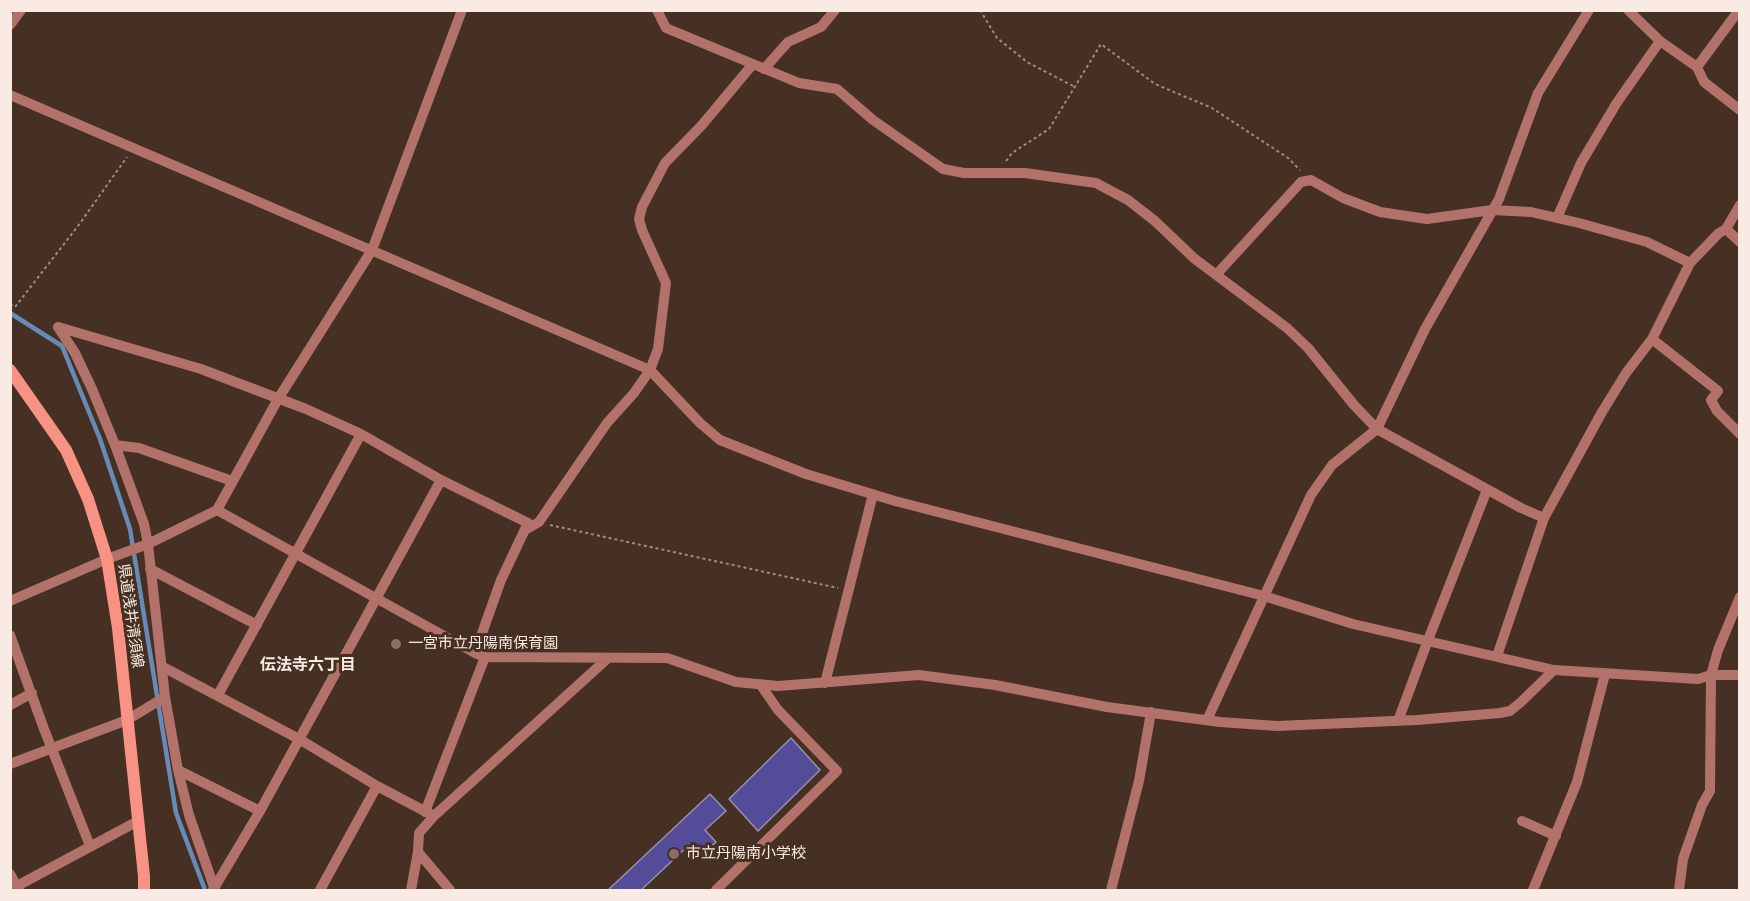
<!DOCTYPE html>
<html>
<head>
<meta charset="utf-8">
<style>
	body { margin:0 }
	#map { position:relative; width:1750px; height:901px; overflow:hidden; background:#453023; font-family:"Archivo Narrow",sans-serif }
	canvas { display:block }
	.frame { position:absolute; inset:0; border:12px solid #f9ebe3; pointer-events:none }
</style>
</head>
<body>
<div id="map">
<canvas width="1750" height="901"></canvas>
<div class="frame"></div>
</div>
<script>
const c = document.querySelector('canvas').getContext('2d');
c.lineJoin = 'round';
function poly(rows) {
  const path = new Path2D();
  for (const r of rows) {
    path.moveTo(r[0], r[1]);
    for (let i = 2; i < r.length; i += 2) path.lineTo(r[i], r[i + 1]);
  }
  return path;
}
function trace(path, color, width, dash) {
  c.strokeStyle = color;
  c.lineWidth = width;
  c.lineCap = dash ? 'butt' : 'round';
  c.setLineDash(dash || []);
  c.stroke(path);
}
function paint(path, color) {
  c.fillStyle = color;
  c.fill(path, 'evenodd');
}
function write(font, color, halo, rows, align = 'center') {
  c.font = font + ' "Archivo Narrow","Noto Sans JP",sans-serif';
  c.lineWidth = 6;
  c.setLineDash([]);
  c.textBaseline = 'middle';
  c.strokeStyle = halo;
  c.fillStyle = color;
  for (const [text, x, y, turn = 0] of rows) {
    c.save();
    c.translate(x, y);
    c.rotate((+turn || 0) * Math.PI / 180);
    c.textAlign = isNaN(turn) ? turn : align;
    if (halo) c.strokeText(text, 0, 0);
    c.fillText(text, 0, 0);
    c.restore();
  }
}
const stream = poly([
	[10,313,62,346,100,439,130,529,176,813,205,890]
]);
const building = poly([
	[791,738,820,770,758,831,729,799,791,738],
	[710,794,726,811,705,830,716,842,700,857,689,845,640,891,607,891,710,794]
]);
const path = poly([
	[980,10,997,38,1027,62,1075,87],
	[1006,161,1012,153,1049,129,1101,44,1155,84,1212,108,1288,158,1300,170],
	[10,304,15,307,78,226,127,157],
	[550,525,838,588]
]);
const street = poly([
	[657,10,666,28,799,83,837,89,873,120,943,169,964,173,1025,173,1096,183,1128,200,1155,221,1195,259,1287,328,1308,348,1354,405,1377,429,1521,508,1544,518],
	[1628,10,1660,41,1697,67,1704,82,1740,110],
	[10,25,21,10],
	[1697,67,1739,10],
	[764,69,788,42,821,27,835,10],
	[10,95,650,370,700,423,720,440,806,474,895,501,1264,596,1353,624,1554,670,1698,679,1711,675,1740,675],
	[1557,218,1581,163,1616,104,1660,41],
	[1726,229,1740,205],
	[1216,275,1301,182,1311,180,1343,198,1380,212,1427,219,1492,210,1531,212,1579,223,1647,242,1690,263],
	[58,327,201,369,306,409,361,434,441,480,528,523,501,580,475,653],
	[58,327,75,353,92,389,115,445,144,524,148,544,165,697,178,770,189,815,215,890],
	[1652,339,1718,391,1711,400,1717,411,1740,434],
	[115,445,139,448,232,481],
	[217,510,475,653,485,657,667,658,736,682,778,686,919,675,995,685,1107,707,1220,722,1277,726,1417,720,1500,713,1510,711,1521,702,1554,670],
	[525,530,539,522,607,423,634,393,650,370,658,349,666,283,642,230,639,219,642,207,665,163,702,125,753,64],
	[150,569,257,625],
	[10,601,107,559,148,544,217,510,278,399,372,250,462,10],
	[10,635,44,729,90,846],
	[1497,656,1544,518,1602,412,1626,373,1652,339,1690,263,1719,233,1726,229,1740,242],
	[163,667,299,739,377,786,434,816,608,658],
	[825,683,873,494],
	[218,695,361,434],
	[10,705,32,693],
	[1207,720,1311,495,1332,465,1377,429,1425,329,1499,199,1538,93,1589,10],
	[1398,721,1428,640,1487,490],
	[10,764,127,720,165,697],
	[178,770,260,811],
	[425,812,485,657],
	[434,816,419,833,418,852,450,890],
	[1522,821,1556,836],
	[10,874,19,890],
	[17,886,138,821],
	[213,890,260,811,441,480],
	[320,890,377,786],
	[411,890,418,852],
	[716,890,837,771,778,710,760,684],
	[1111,890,1139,781,1151,712],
	[1533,890,1577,782,1605,674],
	[1679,890,1683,859,1702,805,1710,791,1711,675,1718,650,1740,597]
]);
const secondary = poly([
	[10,370,66,450,88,499,107,559,118,628,144,876,144,890]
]);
const markers = [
	[396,644,6,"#8d6e63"],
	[674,854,6,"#8d6e63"]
];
const streetNames = [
	["県道浅井清須線",130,616,82]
];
const poiNames = [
	["一宮市立丹陽南保育園",408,644],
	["市立丹陽南小学校",686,854]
];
const neighbourhoodNames = [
	["伝法寺六丁目",308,666]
];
trace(stream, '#678bb8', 4.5);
paint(building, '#544b99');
trace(building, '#9393ac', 1.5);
trace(path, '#9f8d83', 2, [3, 3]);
trace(street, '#b27269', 10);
trace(secondary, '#f79285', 12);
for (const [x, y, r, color] of markers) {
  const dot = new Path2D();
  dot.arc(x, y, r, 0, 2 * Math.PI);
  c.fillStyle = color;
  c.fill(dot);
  trace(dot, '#453023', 2);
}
write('15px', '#f9ebe3', '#453023', streetNames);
write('15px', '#f9ebe3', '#453023', poiNames, 'left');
write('bold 16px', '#f9ebe3', '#453023', neighbourhoodNames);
</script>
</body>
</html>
